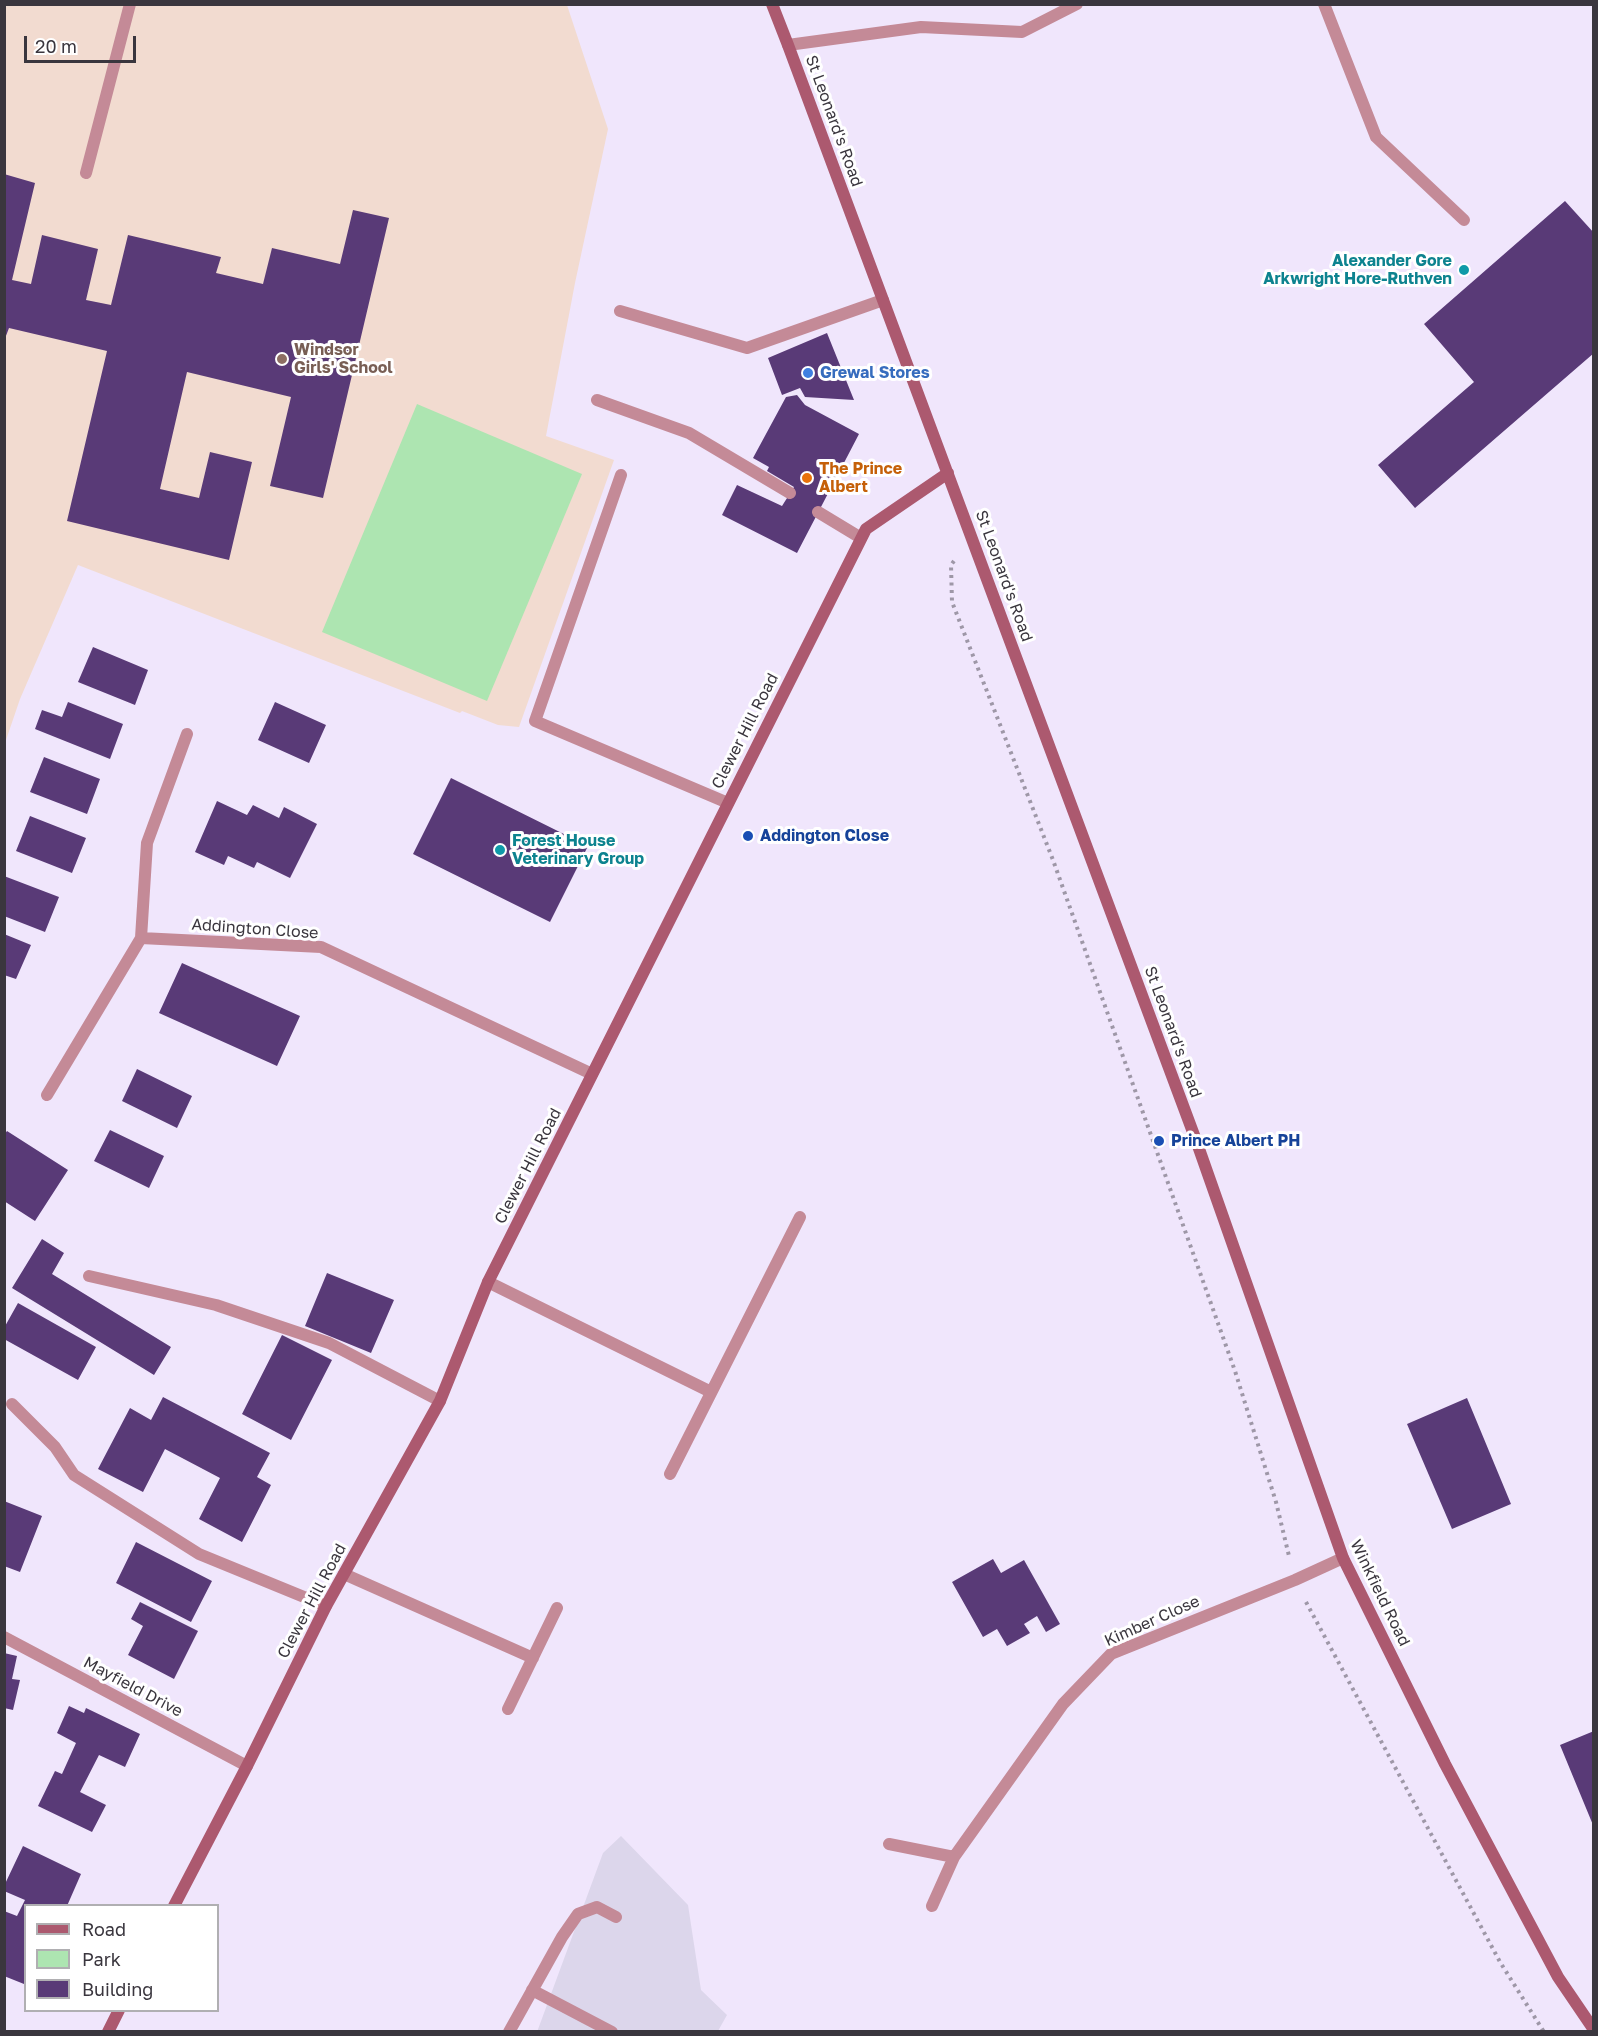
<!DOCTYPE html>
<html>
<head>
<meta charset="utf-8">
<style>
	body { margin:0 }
	#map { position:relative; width:1598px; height:2036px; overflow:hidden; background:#f0e6fc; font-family:"Golos Text",sans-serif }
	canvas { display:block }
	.frame { position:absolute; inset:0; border:6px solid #3a363e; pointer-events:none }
	.legend { position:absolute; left:24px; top:1904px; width:195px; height:108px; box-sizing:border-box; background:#fff; border:2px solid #b0afb2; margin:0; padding:8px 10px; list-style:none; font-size:18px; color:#3a363e }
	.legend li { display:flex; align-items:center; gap:12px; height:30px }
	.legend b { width:30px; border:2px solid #b0afb2 }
	.scale { position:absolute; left:24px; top:36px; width:112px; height:27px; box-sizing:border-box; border:3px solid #3a363e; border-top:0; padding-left:8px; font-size:18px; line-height:21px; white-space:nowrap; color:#3a363e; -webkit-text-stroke:4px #fff; paint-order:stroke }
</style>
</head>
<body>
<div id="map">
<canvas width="1598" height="2036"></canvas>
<div class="frame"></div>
<ul class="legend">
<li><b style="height:8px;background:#ac596f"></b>Road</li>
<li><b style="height:16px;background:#ade5b1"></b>Park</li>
<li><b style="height:16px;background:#593a77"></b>Building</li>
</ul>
<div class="scale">20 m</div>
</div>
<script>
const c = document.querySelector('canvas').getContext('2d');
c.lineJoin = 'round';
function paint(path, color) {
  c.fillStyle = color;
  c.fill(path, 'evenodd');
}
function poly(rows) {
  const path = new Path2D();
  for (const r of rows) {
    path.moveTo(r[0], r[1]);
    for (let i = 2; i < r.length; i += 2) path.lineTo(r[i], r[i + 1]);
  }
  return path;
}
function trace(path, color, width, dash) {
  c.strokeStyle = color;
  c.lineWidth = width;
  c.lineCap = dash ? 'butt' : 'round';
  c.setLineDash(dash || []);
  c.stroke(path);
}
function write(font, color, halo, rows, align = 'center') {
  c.font = font + ' "Golos Text",sans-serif';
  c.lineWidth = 6;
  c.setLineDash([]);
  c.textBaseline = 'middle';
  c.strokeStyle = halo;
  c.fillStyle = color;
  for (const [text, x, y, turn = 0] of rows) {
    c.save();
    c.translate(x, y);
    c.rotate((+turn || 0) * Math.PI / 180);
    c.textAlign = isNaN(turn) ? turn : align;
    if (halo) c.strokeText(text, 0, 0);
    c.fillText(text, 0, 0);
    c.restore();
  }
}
const industrial = poly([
	[621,1836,688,1905,701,1990,727,2015,718,2031,537,2032,603,1853]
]);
const education = poly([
	[5,5,567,5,608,129,575,283,546,436,614,460,519,727,498,725,462,711,460,713,78,565,20,699,5,743]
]);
const green = poly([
	[417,404,582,474,487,701,322,632]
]);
const building = poly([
	[4,174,35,183,12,280,31,284,42,235,98,249,86,300,111,305,128,235,221,257,216,273,263,284,272,248,340,264,353,210,389,218,323,498,270,486,291,397,187,372,160,489,199,498,210,452,252,462,229,560,67,521,107,351,9,328,4,341],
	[1565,201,1594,233,1594,353,1415,508,1378,465,1474,382,1424,324],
	[827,333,854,400,805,397,800,388,782,395,768,358],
	[797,395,805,405,859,434,797,553,722,515,737,485,782,506,794,487,767,471,769,467,753,458,786,397],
	[93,647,148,670,135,705,78,682],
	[68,702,123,724,110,759,35,729,42,710,62,717],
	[275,702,326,725,309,763,258,740],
	[44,757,100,779,87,814,30,792],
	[451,778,588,846,550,922,413,854],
	[217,801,247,815,253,805,279,818,284,807,317,824,290,878,257,862,254,868,228,856,224,865,195,852],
	[30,816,86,838,72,873,16,851],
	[4,876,59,897,45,932,4,916],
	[4,934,31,945,16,979,4,975],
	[182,963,300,1016,277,1066,159,1013],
	[137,1069,192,1096,177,1128,122,1101],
	[110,1130,164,1156,149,1188,94,1161],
	[7,1131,68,1170,35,1221,4,1201,4,1135],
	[42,1239,64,1253,52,1274,171,1347,154,1375,12,1288],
	[327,1273,394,1300,371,1353,305,1326],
	[18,1303,96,1347,78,1380,4,1339,4,1328],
	[282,1335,332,1360,291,1440,242,1414],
	[163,1397,270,1453,257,1477,271,1485,242,1542,199,1519,220,1478,165,1449,143,1492,98,1469,130,1408,151,1420],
	[1467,1398,1511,1504,1452,1529,1407,1424],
	[4,1501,42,1516,20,1572,4,1566],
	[136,1542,212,1581,191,1622,116,1583],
	[993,1559,1001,1573,1024,1560,1060,1624,1046,1632,1037,1616,1024,1624,1030,1633,1007,1646,997,1629,983,1637,952,1582],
	[140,1602,198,1631,174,1679,128,1655,143,1626,131,1619],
	[4,1653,17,1656,12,1679,20,1680,13,1710,4,1708],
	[69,1706,84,1713,86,1708,140,1734,125,1767,99,1755,80,1792,106,1805,92,1832,38,1806,55,1771,62,1774,76,1743,57,1733],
	[1594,1731,1594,1825,1593,1825,1560,1745],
	[23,1846,81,1874,67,1906,26,1906,24,1984,4,1976,4,1911,17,1916,25,1900,4,1891,4,1886]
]);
const path = poly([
	[954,561,951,565,952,602,1053,860,1235,1371,1276,1502,1289,1556],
	[1306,1602,1500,1962,1544,2032]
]);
const lane = poly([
	[86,173,130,4],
	[620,311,747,348,883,300],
	[597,400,689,433,790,493],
	[621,475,535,721,728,803],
	[818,512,861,538],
	[89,1276,216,1305,329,1343,440,1401],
	[488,1282,711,1392],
	[12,1404,55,1447,74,1475,199,1554,326,1606],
	[670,1474,800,1217],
	[532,1990,612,2032],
	[509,2032,562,1937,578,1914,597,1907,616,1917]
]);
const street = poly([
	[1324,4,1376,137,1464,220],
	[788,45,921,27,1022,32,1077,4],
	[141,938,321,947,592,1074],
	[47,1095,141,938,147,843,187,734],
	[344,1574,533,1658],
	[4,1637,247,1766],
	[508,1709,557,1608],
	[889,1844,954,1857,932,1906],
	[954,1857,1063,1704,1111,1654,1295,1580,1343,1558]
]);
const secondary = poly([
	[772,4,788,45,1197,1143,1343,1558,1445,1764,1558,1977,1594,2030],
	[174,1906,247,1766,326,1606,440,1401,488,1282,866,529,948,473],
	[108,2032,119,2010]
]);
const markers = [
	[1464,270,6,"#0f9aa8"],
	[282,359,6,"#8d6e63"],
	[808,373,6,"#3f7fe0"],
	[807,478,6,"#e8710a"],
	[748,836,6,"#1a4fb4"],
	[500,850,6,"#0f9aa8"],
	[1159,1141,6,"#1a4fb4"]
];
const streetNames = [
	["St Leonard's Road",834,121,70],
	["St Leonard's Road",1004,576,70],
	["Clewer Hill Road",745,731,-63],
	["Addington Close",255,929,4],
	["St Leonard's Road",1173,1032,70],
	["Clewer Hill Road",528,1166,-63],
	["Winkfield Road",1380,1593,64],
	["Clewer Hill Road",312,1601,-62],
	["Kimber Close",1152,1621,-24],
	["Mayfield Drive",133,1687,28]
];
const cultureNames = [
	["Alexander Gore",1452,261],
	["Arkwright Hore-Ruthven",1452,279],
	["Forest House",512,841,"left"],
	["Veterinary Group",512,859,"left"]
];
const educationNames = [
	["Windsor",294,350],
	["Girls' School",294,368]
];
const shopNames = [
	["Grewal Stores",820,373]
];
const foodNames = [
	["The Prince",819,469],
	["Albert",819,487]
];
const transitNames = [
	["Addington Close",760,836],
	["Prince Albert PH",1171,1141]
];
paint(industrial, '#dcd6eb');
paint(education, '#f2dbd0');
paint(green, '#ade5b1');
paint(building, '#593a77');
trace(path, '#9e97a7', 4, [3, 4.5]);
trace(lane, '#c48a97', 12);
trace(street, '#c48a97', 12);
trace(secondary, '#ac596f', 12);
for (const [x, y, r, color] of markers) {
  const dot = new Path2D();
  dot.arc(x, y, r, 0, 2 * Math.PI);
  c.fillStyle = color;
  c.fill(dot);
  trace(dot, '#fff', 2);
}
write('16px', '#3a363e', '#fff', streetNames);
write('bold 16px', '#0d838f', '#fff', cultureNames, 'right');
write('bold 16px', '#785e54', '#fff', educationNames, 'left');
write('bold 16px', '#366cbe', '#fff', shopNames, 'left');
write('bold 16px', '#c56008', '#fff', foodNames, 'left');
write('bold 16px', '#164399', '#fff', transitNames, 'left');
</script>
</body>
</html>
